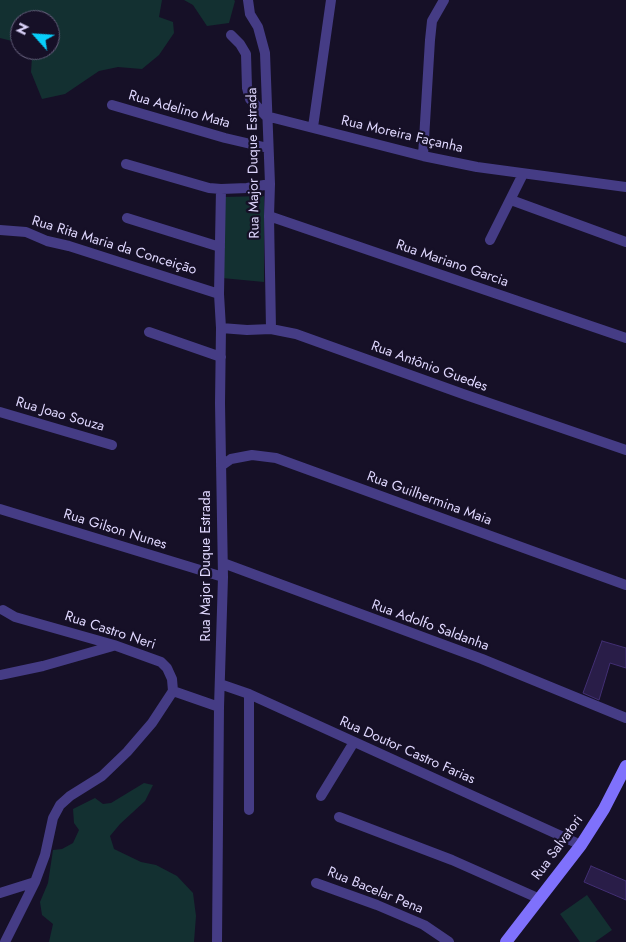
<!DOCTYPE html>
<html>
<head>
<meta charset="utf-8">
<style>
	body { margin:0 }
	#map { position:relative; width:626px; height:942px; overflow:hidden; background:#161027; font-family:Jost,sans-serif }
	canvas { display:block }
	.north { position:absolute; left:10px; top:10px; width:50px; height:50px; box-sizing:border-box; background:#161027; border:1px solid #66607d; border-radius:50%; rotate:296deg; font-size:14px; font-weight:700; line-height:20px; text-align:center; color:#dfd7fe }
	.north::after { content:''; display:block; margin:auto; width:18px; height:22px; background:#08cefa; clip-path:polygon(50% 0,100% 100%,50% 72%,0 100%) }
</style>
</head>
<body>
<div id="map">
<canvas width="626" height="942"></canvas>
<div class="north">N</div>
</div>
<script>
const c = document.querySelector('canvas').getContext('2d');
c.lineJoin = 'round';
function paint(path, color) {
  c.fillStyle = color;
  c.fill(path, 'evenodd');
}
function poly(rows) {
  const path = new Path2D();
  for (const r of rows) {
    path.moveTo(r[0], r[1]);
    for (let i = 2; i < r.length; i += 2) path.lineTo(r[i], r[i + 1]);
  }
  return path;
}
function trace(path, color, width, dash) {
  c.strokeStyle = color;
  c.lineWidth = width;
  c.lineCap = dash ? 'butt' : 'round';
  c.setLineDash(dash || []);
  c.stroke(path);
}
function write(font, color, halo, rows, align = 'center') {
  c.font = font + ' Jost,sans-serif';
  c.lineWidth = 4.5;
  c.setLineDash([]);
  c.textBaseline = 'middle';
  c.strokeStyle = halo;
  c.fillStyle = color;
  for (const [text, x, y, turn = 0] of rows) {
    c.save();
    c.translate(x, y);
    c.rotate((+turn || 0) * Math.PI / 180);
    c.textAlign = isNaN(turn) ? turn : align;
    if (halo) c.strokeText(text, 0, 0);
    c.fillText(text, 0, 0);
    c.restore();
  }
}
const green = poly([
	[0,0,162,0,159,17,173,22,174,33,159,55,142,69,118,67,99,71,65,94,42,99,31,72,32,57,28,50,50,50,50,20,20,20,20,43,0,38],
	[184,0,234,0,235,1,229,23,207,26,193,5],
	[264,196,264,282,222,278,224,197],
	[144,783,153,785,145,801,120,824,110,836,114,849,141,862,156,865,177,876,193,893,196,916,194,942,49,942,53,924,42,915,40,902,48,883,53,850,62,849,73,843,79,830,74,823,73,809,95,798,103,804,111,803],
	[587,895,612,930,595,942,580,942,560,914]
]);
const building = poly([
	[602,641,626,648,626,668,610,663,599,700,583,693,602,641],
	[591,866,626,881,626,900,584,882,591,866]
]);
const street = poly([
	[248,0,250,14,258,27,265,53,270,184,269,216,271,329],
	[231,35,240,44,246,54,247,88,250,99,266,116,423,156,477,167,626,187],
	[112,105,225,138,268,148],
	[313,127,331,0],
	[423,156,430,40,432,21,444,0],
	[126,164,209,188,221,189,247,188,270,184],
	[511,200,626,242],
	[269,216,626,338],
	[127,218,220,247],
	[0,230,26,232,47,241,69,246,219,294],
	[490,240,523,174],
	[221,328,247,330,271,329,296,334,463,394,626,450],
	[149,332,221,357],
	[0,412,112,445],
	[221,466,231,459,252,455,276,458,626,585],
	[0,509,223,577],
	[223,563,482,659,626,718],
	[3,610,15,617,114,645,161,662,167,668,172,679,173,691,219,707],
	[0,675,43,666,113,646],
	[220,684,249,694,581,845],
	[249,694,249,810],
	[321,796,354,742],
	[339,817,452,860,540,899],
	[316,883,377,905,424,925,449,942],
	[0,893,35,882],
	[5,942,35,882,45,855,53,818,60,805,70,796,102,776,127,752,152,723,173,691],
	[217,942,219,707,223,577,220,403,221,328,219,294,221,189]
]);
const secondary = poly([
	[506,942,581,845,604,809,626,766]
]);
const streetNames = [
	["Rua Adelino Mata",179,110,16],
	["Rua Moreira Façanha",402,135,13],
	["Rua Major Duque Estrada",254,163,-91],
	["Rua Rita Maria da Conceição",114,246,17],
	["Rua Mariano Garcia",452,264,19],
	["Rua Antônio Guedes",429,367,20],
	["Rua Joao Souza",60,415,16],
	["Rua Guilhermina Maia",429,499,20],
	["Rua Gilson Nunes",115,530,17],
	["Rua Major Duque Estrada",207,566,-90],
	["Rua Adolfo Saldanha",430,626,20],
	["Rua Castro Neri",110,631,18],
	["Rua Doutor Castro Farias",407,751,24],
	["Rua Salvatori",558,848,-54],
	["Rua Bacelar Pena",375,891,22]
];
paint(green, '#133031');
paint(building, '#291d48');
trace(building, '#422f73', 1);
trace(street, '#453c85', 10);
trace(secondary, '#7f71fc', 12);
write('14px', '#dfd7fe', '#161027', streetNames);
</script>
</body>
</html>
